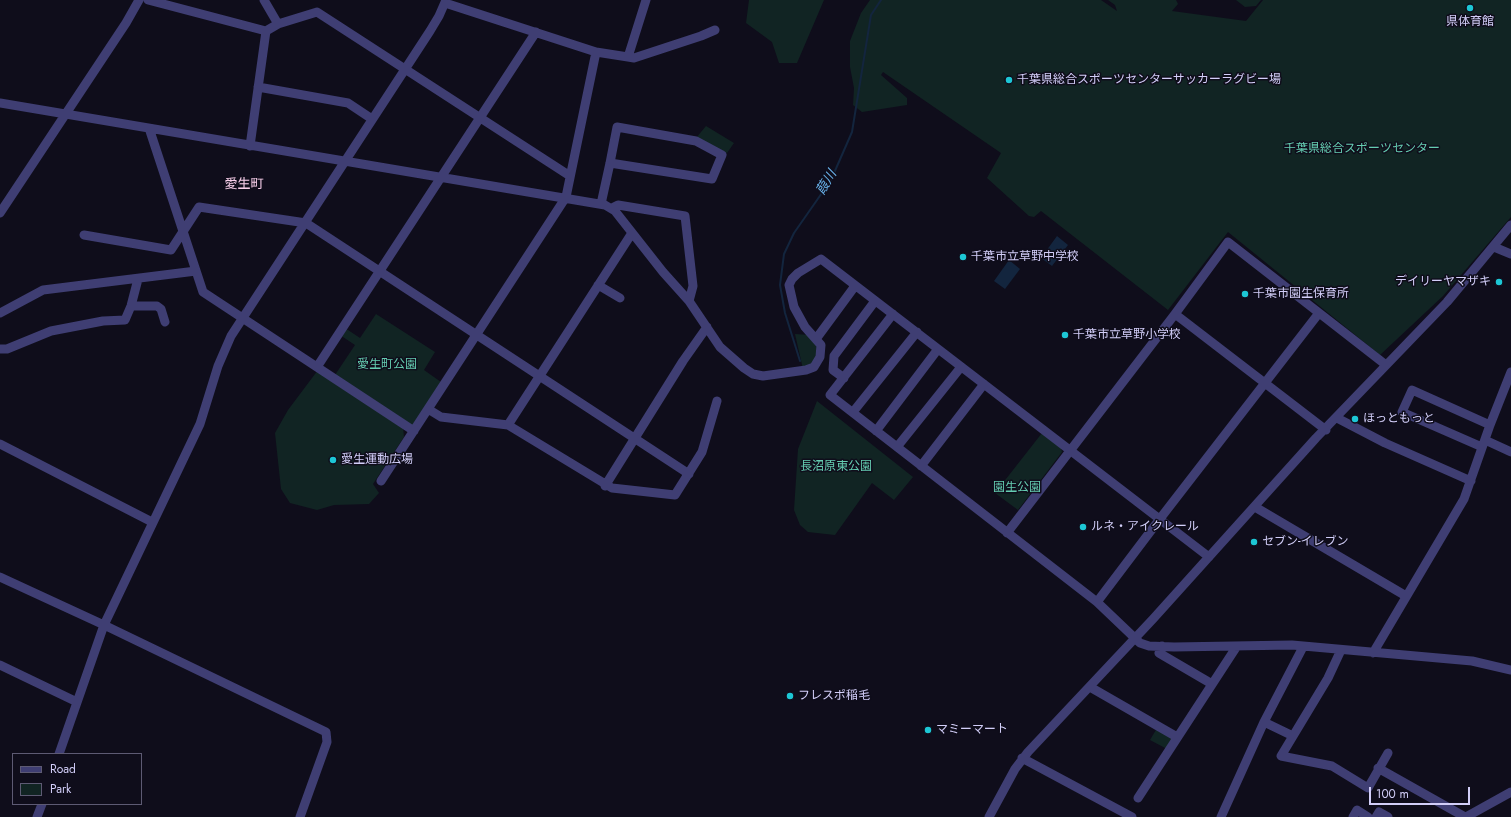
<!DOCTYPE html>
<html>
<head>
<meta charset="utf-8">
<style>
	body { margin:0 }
	#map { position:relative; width:1511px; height:817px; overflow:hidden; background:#0f0d1b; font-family:Jost,sans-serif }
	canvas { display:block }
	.legend { position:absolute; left:12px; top:753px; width:130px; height:52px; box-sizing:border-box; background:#0f0d1b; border:1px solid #5d5a73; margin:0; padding:5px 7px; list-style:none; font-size:12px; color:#d2cef8 }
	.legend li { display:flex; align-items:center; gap:8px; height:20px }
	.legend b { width:20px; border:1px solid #5d5a73 }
	.scale { position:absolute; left:1369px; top:787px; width:101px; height:18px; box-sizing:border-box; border:2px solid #d2cef8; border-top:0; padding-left:5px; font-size:12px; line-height:14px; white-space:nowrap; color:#d2cef8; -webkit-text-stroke:3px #0f0d1b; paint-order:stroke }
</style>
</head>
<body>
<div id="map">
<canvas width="1511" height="817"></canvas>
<ul class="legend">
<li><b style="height:5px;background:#3f3e73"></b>Road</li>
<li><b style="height:11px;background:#112423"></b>Park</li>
</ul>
<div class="scale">100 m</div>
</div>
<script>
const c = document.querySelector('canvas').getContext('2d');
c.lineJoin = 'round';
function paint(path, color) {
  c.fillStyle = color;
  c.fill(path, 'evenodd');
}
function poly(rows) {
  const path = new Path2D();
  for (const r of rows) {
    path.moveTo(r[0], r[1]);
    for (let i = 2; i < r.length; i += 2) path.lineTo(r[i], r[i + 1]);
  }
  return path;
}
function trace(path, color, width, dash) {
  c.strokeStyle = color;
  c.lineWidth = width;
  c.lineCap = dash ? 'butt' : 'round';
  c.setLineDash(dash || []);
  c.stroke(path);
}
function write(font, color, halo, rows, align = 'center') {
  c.font = font + ' Jost,"Noto Sans JP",sans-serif';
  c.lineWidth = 3;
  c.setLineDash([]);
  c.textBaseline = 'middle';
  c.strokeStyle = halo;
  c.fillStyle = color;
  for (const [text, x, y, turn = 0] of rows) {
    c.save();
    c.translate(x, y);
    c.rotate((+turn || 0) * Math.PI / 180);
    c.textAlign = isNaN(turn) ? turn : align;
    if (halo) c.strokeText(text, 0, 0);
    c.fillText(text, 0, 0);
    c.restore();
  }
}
const green = poly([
	[749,0,824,0,797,63,779,63,772,42,746,23],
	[870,0,1101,0,1117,11,1115,5,1108,0,1176,0,1178,4,1172,11,1246,21,1263,0,1511,0,1511,217,1443,296,1380,355,1228,232,1168,310,1041,211,1034,217,1029,216,987,178,1001,153,883,72,881,75,907,98,907,105,862,112,853,105,854,88,850,67,850,41,861,13],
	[1236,0,1261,0,1256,6,1245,7],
	[706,126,734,143,727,153,696,138],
	[376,314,435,352,424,370,441,382,413,426,335,375,355,345,340,335,345,328,360,338],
	[795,334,810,335,817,347,817,357,812,364,803,369],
	[318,370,403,427,404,437,373,484,379,493,369,504,334,505,317,510,290,503,281,489,275,433,288,410],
	[817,401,913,477,894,500,872,483,835,535,808,532,800,525,794,510,798,449],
	[1042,433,1061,448,1062,452,1018,510,995,493],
	[1157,728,1173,737,1167,749,1150,740]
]);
const water = poly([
	[1057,236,1068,245,1052,266,1041,258],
	[1009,260,1020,269,1005,289,994,281]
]);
const stream = poly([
	[800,361,785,313,780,285,784,254,794,233,831,180,852,132,871,15,881,0]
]);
const minor = poly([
	[148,0,266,31,278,24,317,12,570,176],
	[264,0,278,24],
	[445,3,596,52,628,57,634,58,701,36,715,30],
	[628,57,646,0],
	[258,87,348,103,372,119],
	[0,103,605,205,615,211,663,272,689,301,720,347,744,368,753,374,763,376,806,370,814,367,820,357,821,345,805,327,794,307,789,285,792,279,798,273,821,259,1209,557],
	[149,128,203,292,414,431],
	[250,146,266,31],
	[601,204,610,163,617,127,696,141,722,155,712,179,610,163],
	[612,208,618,205,685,216,693,286,689,301],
	[0,213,126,23,139,0],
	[84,235,171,250,199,207,306,223,689,474],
	[1494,247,1511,254],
	[598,285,620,298],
	[131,306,157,306,161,309,165,322],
	[0,313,43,290,196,271],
	[893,314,830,395,1097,602,1140,643,1149,646,1174,647,1292,645,1472,661,1511,670],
	[1175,314,1326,430],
	[816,339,855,286],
	[0,349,7,349,51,331,103,321,125,320,131,306,138,279],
	[317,367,536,32],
	[844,378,833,370,834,356,875,301],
	[428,409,441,417,508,425,612,488,675,495,702,452,717,401],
	[853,412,917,332],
	[1337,418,1385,443,1471,481],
	[508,425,632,233],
	[876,431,938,349],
	[1485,440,1511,452],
	[0,444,152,522],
	[897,447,961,367],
	[1482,447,1402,412,1412,390,1490,425],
	[921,466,984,384],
	[381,481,566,197,596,52],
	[605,486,683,361,707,327],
	[1255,507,1406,596],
	[1007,533,1175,314,1228,242,1386,365],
	[0,577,104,625,326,732,327,742,300,817],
	[1097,602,1159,520,1319,313],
	[1162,646,1159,653,1212,684],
	[1341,650,1328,678,1281,756,1332,766,1368,788,1388,753],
	[1373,653,1464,499,1490,425,1511,372],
	[0,665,77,702],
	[1090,687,1177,737],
	[1264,722,1293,736],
	[59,754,104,625,200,424,218,366,231,336,430,31,439,16,446,0],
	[1022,758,1132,817],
	[1378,768,1465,817],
	[1138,798,1237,646],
	[37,817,42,804],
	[989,817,1015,769,1028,752,1153,619,1316,438,1447,302,1511,225],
	[1221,817,1264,722,1303,647],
	[1353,817,1357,810,1368,817],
	[1376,817,1379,812,1388,817],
	[1466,817,1511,792]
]);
const markers = [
	[1470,8,4,"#1dc7d5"],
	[1009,80,4,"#1dc7d5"],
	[963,257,4,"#1dc7d5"],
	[1499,282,4,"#1dc7d5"],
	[1245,294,4,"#1dc7d5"],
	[1065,335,4,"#1dc7d5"],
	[1355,419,4,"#1dc7d5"],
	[333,460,4,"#1dc7d5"],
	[1083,527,4,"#1dc7d5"],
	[1254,542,4,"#1dc7d5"],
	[790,696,4,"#1dc7d5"],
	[928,730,4,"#1dc7d5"]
];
const poiNames = [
	["県体育館",1470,22,"center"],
	["千葉県総合スポーツセンターサッカーラグビー場",1017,80],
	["千葉市立草野中学校",971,257],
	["デイリーヤマザキ",1491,282,"right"],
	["千葉市園生保育所",1253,294],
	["千葉市立草野小学校",1073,335],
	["ほっともっと",1363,419],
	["愛生運動広場",341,460],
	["ルネ・アイクレール",1091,527],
	["セブン-イレブン",1262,542],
	["フレスポ稲毛",798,696],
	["マミーマート",936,730]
];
const parkNames = [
	["千葉県総合スポーツセンター",1362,149],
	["愛生町公園",387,365],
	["長沼原東公園",836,467],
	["園生公園",1017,488]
];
const waterNames = [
	["葭川",827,183,-59]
];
const neighbourhoodNames = [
	["愛生町",244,185]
];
paint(green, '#112423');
paint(water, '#13253e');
trace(stream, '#13253e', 2);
trace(minor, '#3f3e73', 9);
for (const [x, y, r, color] of markers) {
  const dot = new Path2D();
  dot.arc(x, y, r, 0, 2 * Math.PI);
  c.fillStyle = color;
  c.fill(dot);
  trace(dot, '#0f0d1b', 1.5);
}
write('12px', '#d2cef8', '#0f0d1b', poiNames, 'left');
write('12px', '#65cdb1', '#0f0d1b', parkNames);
write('italic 13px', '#69b2eb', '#0f0d1b', waterNames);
write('13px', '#f8cfea', '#0f0d1b', neighbourhoodNames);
</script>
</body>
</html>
